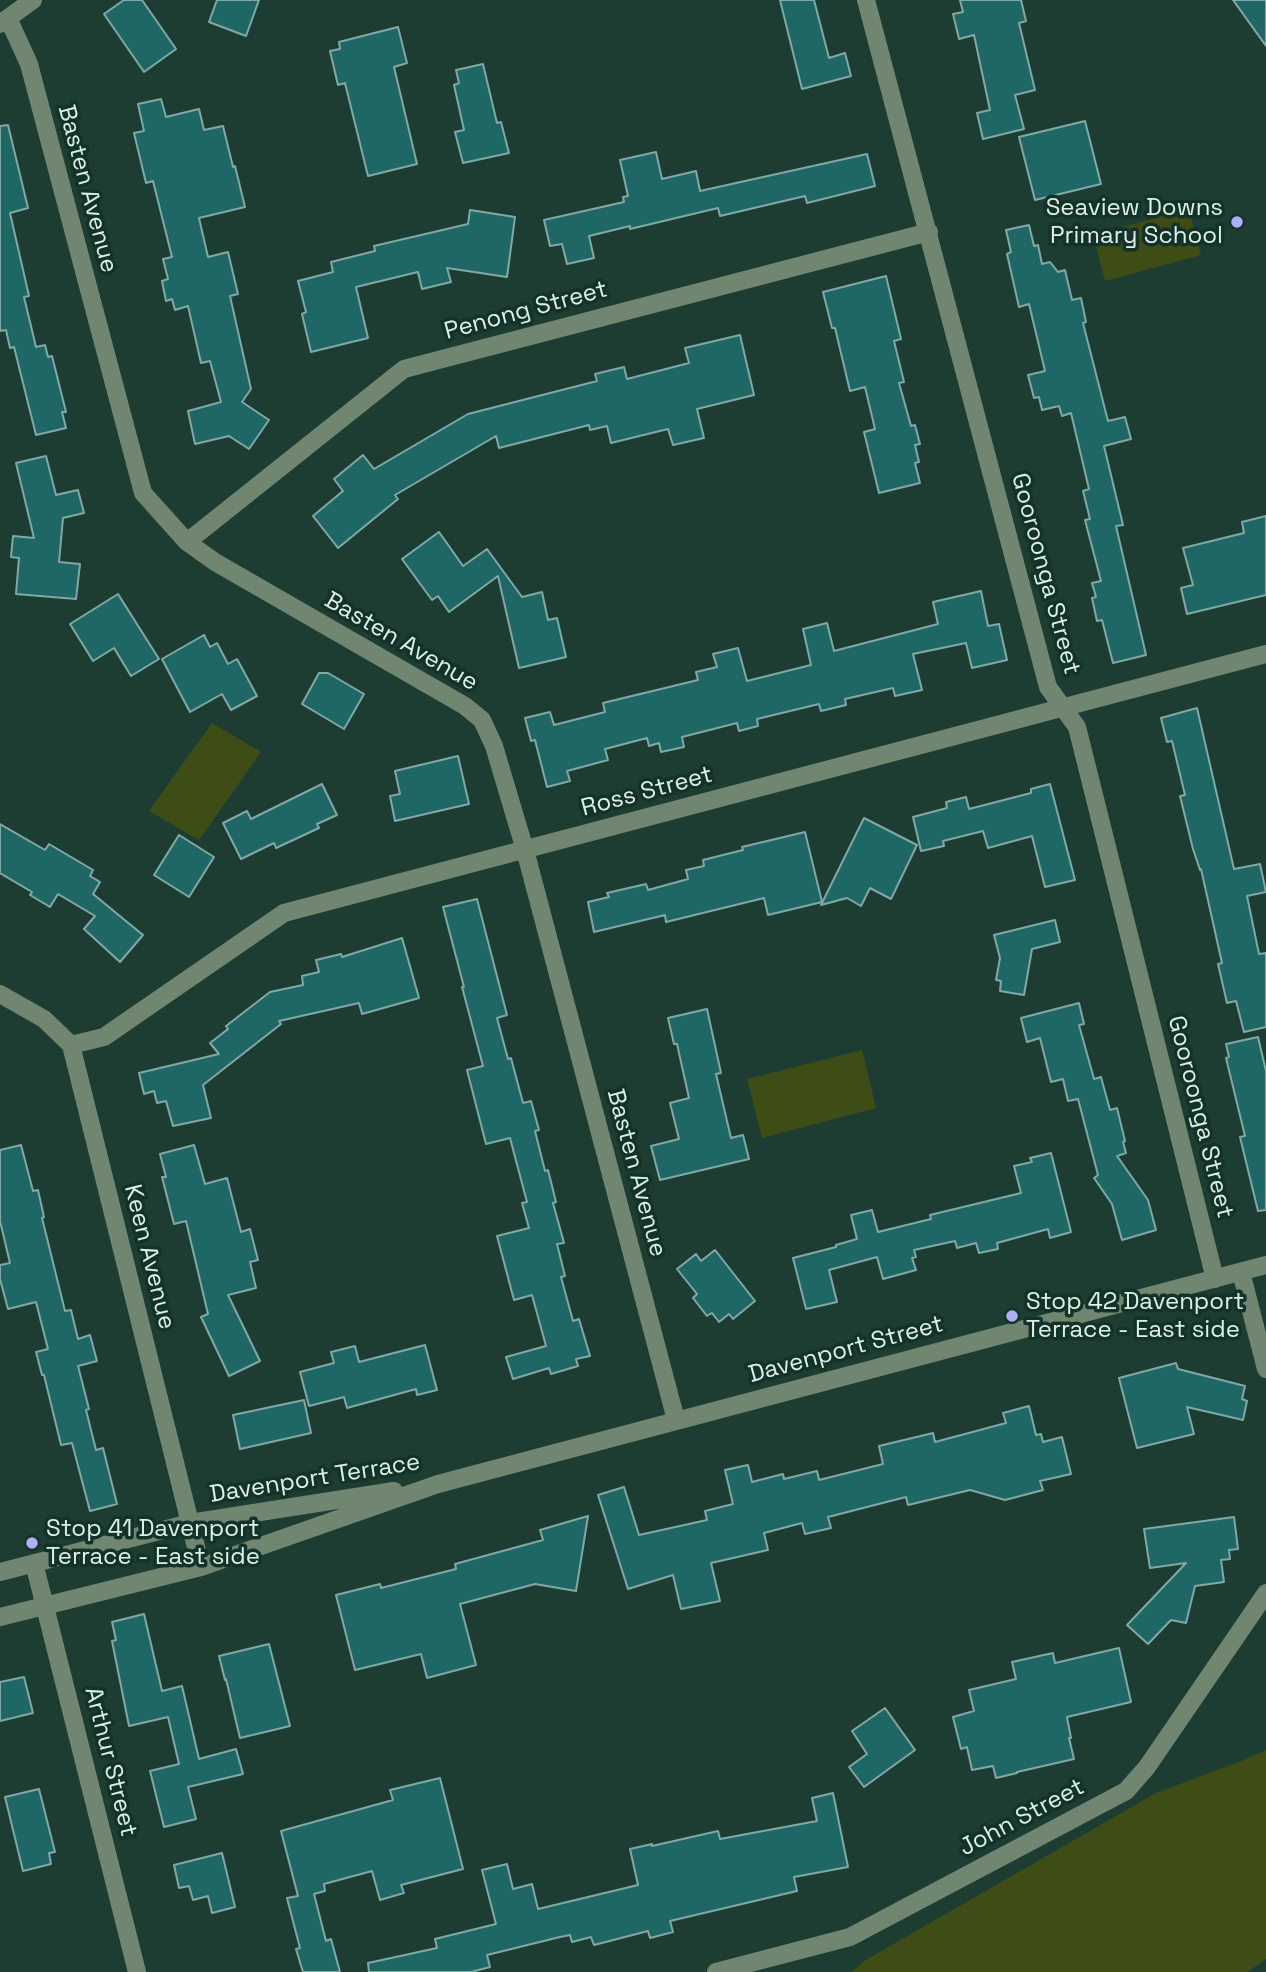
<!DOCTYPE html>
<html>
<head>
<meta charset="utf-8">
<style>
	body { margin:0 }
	canvas { display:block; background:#1e3d32 }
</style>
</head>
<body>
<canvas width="1266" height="1972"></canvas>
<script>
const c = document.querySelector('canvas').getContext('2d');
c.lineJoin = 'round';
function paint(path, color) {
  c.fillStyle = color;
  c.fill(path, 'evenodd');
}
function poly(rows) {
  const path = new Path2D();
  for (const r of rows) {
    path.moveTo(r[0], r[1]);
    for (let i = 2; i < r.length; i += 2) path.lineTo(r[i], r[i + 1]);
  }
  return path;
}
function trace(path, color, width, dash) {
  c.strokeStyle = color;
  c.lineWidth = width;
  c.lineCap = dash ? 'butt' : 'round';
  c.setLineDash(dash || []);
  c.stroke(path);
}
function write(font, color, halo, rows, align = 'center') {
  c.font = font + ' "Space Grotesk",sans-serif';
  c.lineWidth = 7;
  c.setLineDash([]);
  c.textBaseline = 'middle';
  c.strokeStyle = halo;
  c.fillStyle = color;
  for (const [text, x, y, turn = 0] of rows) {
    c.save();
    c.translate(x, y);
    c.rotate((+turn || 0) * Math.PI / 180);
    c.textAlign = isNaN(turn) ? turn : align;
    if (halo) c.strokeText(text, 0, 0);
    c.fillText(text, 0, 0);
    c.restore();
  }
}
const green = poly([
	[1189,209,1201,255,1105,281,1093,235],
	[212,723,261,752,199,840,149,811],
	[862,1050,876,1108,762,1138,747,1079],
	[1266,1750,1266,1959,1248,1972,852,1972,864,1961,1156,1793,1244,1760]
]);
const building = poly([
	[124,0,142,0,176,49,144,72,104,14,124,0],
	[217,0,259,0,246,36,209,22,217,0],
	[780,0,814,0,829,58,845,53,851,76,802,89,780,0],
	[960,0,1021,0,1026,21,1019,23,1035,90,1015,95,1024,129,983,139,977,113,990,110,974,35,959,39,953,14,963,12,960,0],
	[1233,0,1266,0,1266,46,1233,0],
	[398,27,407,63,394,67,417,164,368,176,345,83,338,85,330,51,340,49,339,42,398,27],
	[483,64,497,123,501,122,509,153,463,163,455,132,464,130,454,85,459,83,456,70,483,64],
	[161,99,166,117,199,109,204,130,223,126,233,167,235,166,245,207,199,218,208,257,228,252,238,294,230,296,251,389,242,402,269,420,249,449,229,436,195,444,188,411,221,402,210,361,201,363,188,306,175,310,172,299,166,301,162,281,168,279,163,259,172,257,153,181,146,183,134,133,144,131,138,104,161,99],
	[1085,121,1101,184,1035,200,1019,137,1085,121],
	[8,125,28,208,10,213,29,296,24,297,36,347,45,345,48,357,52,356,66,412,62,412,66,428,36,435,14,347,10,348,6,330,0,331,0,126,8,125],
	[656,152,662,179,696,171,700,191,867,154,875,186,807,203,805,196,720,216,718,208,630,229,630,226,589,236,594,258,567,264,562,244,550,246,544,220,624,202,623,197,628,196,620,160,656,152],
	[470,210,515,217,507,277,447,268,451,282,422,289,418,272,356,287,368,338,311,352,302,314,306,312,298,281,333,272,331,262,375,251,374,246,468,224,470,210],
	[1029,225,1034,246,1038,245,1042,264,1050,262,1058,272,1065,270,1072,300,1081,298,1086,322,1083,323,1108,421,1125,417,1131,439,1104,446,1123,525,1116,526,1146,655,1113,663,1102,620,1097,621,1092,598,1096,597,1092,583,1101,581,1085,520,1090,519,1083,491,1089,489,1071,413,1062,416,1059,406,1042,410,1039,397,1034,398,1028,375,1045,371,1029,304,1019,307,1007,254,1011,252,1006,230,1029,225],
	[886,276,901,339,894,341,904,382,899,383,911,426,915,425,920,444,915,445,919,462,915,463,920,483,879,493,864,432,875,429,865,387,850,391,835,328,832,328,823,292,886,276],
	[740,335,754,395,697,409,704,438,673,445,668,429,611,443,607,426,590,430,589,425,499,448,496,436,395,495,398,499,338,548,313,516,343,491,334,479,363,455,374,469,468,414,597,381,595,374,624,367,627,379,689,363,685,348,740,335],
	[46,456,56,495,78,490,84,513,63,518,59,562,80,564,76,599,16,594,19,558,11,557,13,536,34,538,16,463,46,456],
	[1266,516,1266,595,1187,614,1181,588,1193,585,1183,548,1244,533,1242,522,1266,516],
	[439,532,463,566,487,549,522,597,542,592,548,620,557,618,566,657,519,668,498,576,449,612,438,596,432,600,402,559,439,532],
	[981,591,988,626,999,624,1007,660,972,668,966,643,913,654,922,690,895,696,893,688,845,699,846,705,821,711,819,704,757,719,758,726,739,731,737,723,682,737,684,747,661,752,659,743,649,746,647,738,605,749,608,760,567,771,570,781,547,787,535,740,531,741,525,718,550,712,554,725,605,712,603,703,698,680,696,672,717,667,713,654,738,648,747,681,811,665,803,629,827,623,834,651,938,624,933,602,981,591],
	[118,594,159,659,131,676,114,648,93,661,70,624,118,594],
	[204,635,210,647,217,643,228,664,237,659,257,696,231,710,222,694,190,712,162,659,204,635],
	[319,673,328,673,364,694,344,729,302,704,319,673],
	[1197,708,1234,869,1260,864,1266,892,1247,896,1259,954,1266,953,1266,1027,1244,1032,1236,1001,1227,1003,1218,964,1222,963,1201,869,1200,870,1193,849,1180,796,1185,795,1172,741,1167,742,1161,718,1197,708],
	[458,756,469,804,395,821,390,796,400,794,395,771,458,756],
	[322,784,337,815,317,824,319,828,276,848,274,843,241,859,223,823,247,811,251,819,322,784],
	[1050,784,1075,880,1045,887,1032,836,988,848,983,831,943,841,944,846,921,851,913,817,947,808,946,802,966,797,969,809,1031,793,1031,789,1050,784],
	[864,818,917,845,891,899,870,888,861,906,847,898,821,905,864,818],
	[0,824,45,850,49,844,93,870,90,876,100,882,93,894,143,935,120,962,84,929,95,916,58,894,50,907,30,895,32,892,0,873,0,824],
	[805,832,822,902,768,915,764,898,666,922,665,915,594,932,588,902,609,897,607,893,646,884,648,890,688,879,686,870,704,866,703,860,743,850,742,847,805,832],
	[179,835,214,857,189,897,154,875,179,835],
	[477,899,507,1015,497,1018,508,1059,511,1058,523,1103,531,1101,539,1130,535,1131,545,1171,548,1170,556,1202,553,1203,564,1243,557,1244,565,1276,561,1277,573,1321,579,1319,590,1356,576,1359,578,1366,551,1374,549,1368,513,1379,506,1357,546,1346,532,1295,514,1300,497,1236,529,1228,522,1203,527,1202,510,1138,486,1144,467,1070,483,1066,462,987,464,987,443,907,477,899],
	[1055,920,1060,942,1032,949,1024,995,1000,991,1001,981,996,980,1000,958,994,935,1055,920],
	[402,938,419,998,362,1014,359,1003,279,1021,281,1024,203,1085,211,1118,173,1126,166,1101,157,1103,154,1091,144,1094,139,1073,219,1054,210,1043,228,1029,226,1026,270,992,303,985,302,976,319,972,316,960,341,954,342,957,402,938],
	[1079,1003,1084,1024,1079,1025,1094,1079,1101,1077,1110,1110,1117,1108,1125,1141,1123,1142,1126,1153,1117,1156,1148,1200,1156,1230,1122,1240,1112,1204,1094,1178,1098,1175,1078,1099,1068,1101,1063,1079,1051,1082,1040,1038,1027,1042,1021,1018,1079,1003],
	[707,1009,721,1073,716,1074,731,1138,743,1135,749,1159,660,1180,651,1146,679,1139,670,1103,689,1098,677,1044,674,1044,668,1018,707,1009],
	[1258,1037,1266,1071,1266,1210,1258,1211,1240,1137,1245,1136,1226,1058,1229,1057,1226,1044,1258,1037],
	[21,1145,33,1191,38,1190,44,1217,42,1218,65,1311,71,1310,78,1339,90,1335,97,1361,78,1366,89,1409,86,1410,96,1450,103,1448,117,1504,90,1511,72,1443,61,1445,44,1375,42,1375,36,1352,48,1349,36,1302,8,1309,0,1279,0,1265,10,1263,0,1221,0,1150,21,1145],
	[194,1145,205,1184,227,1178,241,1232,250,1229,258,1260,250,1262,256,1288,228,1295,260,1361,229,1376,201,1317,208,1314,186,1221,174,1224,162,1177,166,1177,160,1154,194,1145],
	[1051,1153,1071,1232,1050,1238,1048,1229,997,1243,998,1249,979,1253,976,1243,957,1248,955,1241,914,1250,916,1257,912,1258,916,1270,883,1279,877,1257,829,1270,837,1302,806,1309,793,1258,836,1247,836,1245,857,1239,851,1215,872,1210,878,1232,931,1219,930,1215,1021,1193,1014,1166,1032,1162,1030,1158,1051,1153],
	[715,1250,755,1301,733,1319,729,1314,719,1322,712,1313,707,1316,693,1298,697,1294,677,1269,696,1254,701,1261,715,1250],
	[425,1345,437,1390,417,1395,416,1389,347,1408,344,1397,309,1406,300,1372,334,1363,331,1352,355,1346,359,1362,425,1345],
	[1176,1363,1178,1369,1245,1386,1242,1399,1247,1401,1243,1420,1187,1407,1194,1434,1137,1448,1119,1378,1176,1363],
	[304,1400,311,1433,240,1449,233,1415,304,1400],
	[1029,1406,1036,1435,1041,1434,1043,1442,1062,1437,1071,1474,1040,1481,1043,1490,1005,1500,970,1490,908,1505,906,1497,828,1517,831,1528,805,1534,802,1523,764,1533,768,1550,711,1563,720,1601,681,1609,673,1575,628,1589,598,1495,624,1487,639,1535,707,1520,705,1511,733,1504,725,1470,748,1465,752,1482,783,1474,784,1479,817,1471,819,1480,883,1464,879,1446,933,1433,935,1442,1006,1423,1003,1413,1029,1406],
	[588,1516,576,1591,535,1584,460,1604,476,1665,427,1678,421,1654,355,1670,336,1595,380,1584,381,1588,456,1569,455,1564,543,1540,540,1530,588,1516],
	[1234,1517,1238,1549,1229,1550,1230,1559,1221,1560,1224,1582,1195,1586,1186,1623,1171,1620,1148,1644,1127,1625,1186,1563,1150,1568,1144,1529,1234,1517],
	[144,1614,162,1691,182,1686,199,1759,236,1749,243,1774,188,1787,196,1819,164,1827,150,1771,179,1764,168,1717,129,1726,112,1641,116,1640,112,1622,144,1614],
	[269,1644,290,1726,240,1738,226,1679,225,1680,219,1656,269,1644],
	[1119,1648,1131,1702,1067,1717,1071,1738,1069,1738,1074,1759,1017,1772,1017,1773,996,1778,993,1766,972,1770,967,1747,961,1749,953,1717,974,1711,969,1690,1016,1679,1012,1662,1053,1653,1055,1663,1119,1648],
	[24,1677,33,1713,0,1721,0,1682,24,1677],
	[885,1708,915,1750,864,1787,849,1767,867,1754,852,1731,885,1708],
	[440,1778,463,1869,401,1885,404,1893,380,1900,372,1871,324,1884,325,1891,314,1894,326,1941,331,1939,340,1972,303,1972,296,1949,300,1948,287,1898,298,1896,281,1831,393,1800,390,1790,440,1778],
	[39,1789,55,1852,49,1853,51,1864,23,1871,5,1797,39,1789],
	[833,1793,848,1867,794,1877,797,1891,670,1921,673,1932,650,1938,648,1931,594,1945,591,1937,572,1942,570,1935,560,1937,487,1955,490,1967,471,1972,369,1972,368,1963,437,1948,435,1939,496,1924,482,1870,507,1864,513,1889,532,1884,538,1909,638,1885,630,1849,652,1844,652,1846,718,1831,720,1839,817,1821,812,1798,833,1793],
	[222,1853,235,1907,212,1913,208,1896,193,1900,189,1886,179,1888,174,1865,222,1853]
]);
const minor = poly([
	[866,0,1048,687,1077,727,1215,1279],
	[8,18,29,64,143,493,187,542,215,562,465,706,482,720,494,746,525,850,676,1420],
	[0,24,33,0],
	[187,542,404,369,929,232],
	[0,994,44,1019,71,1045,201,1567],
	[71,1045,104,1037,284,913,1266,654],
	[1241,1272,1266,1369],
	[34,1563,137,1972],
	[0,1572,190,1523,394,1491],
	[0,1617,201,1567,438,1484,1266,1265],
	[716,1972,850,1937,1126,1791,1147,1767,1266,1593]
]);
const markers = [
	[1237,222,7,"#b0aefa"],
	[1012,1316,7,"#b0aefa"],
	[32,1543,7,"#b0aefa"]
];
const streetNames = [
	["Basten Avenue",87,189,75],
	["Penong Street",526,311,-15],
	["Gooroonga Street",1045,574,75],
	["Basten Avenue",401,642,30],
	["Ross Street",647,792,-15],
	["Gooroonga Street",1200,1117,76],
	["Basten Avenue",636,1173,75],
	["Keen Avenue",149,1257,76],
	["Davenport Street",846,1350,-15],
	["Davenport Terrace",315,1479,-9],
	["Arthur Street",110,1762,76],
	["John Street",1022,1818,-28]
];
const poiNames = [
	["Seaview Downs",1223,208,"right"],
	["Primary School",1223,236,"right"],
	["Stop 42 Davenport",1026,1302],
	["Terrace - East side",1026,1330],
	["Stop 41 Davenport",46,1529],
	["Terrace - East side",46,1557]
];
paint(green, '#3e4c16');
paint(building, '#1f6765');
trace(building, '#81a8a6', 2);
trace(minor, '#718671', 18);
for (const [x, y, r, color] of markers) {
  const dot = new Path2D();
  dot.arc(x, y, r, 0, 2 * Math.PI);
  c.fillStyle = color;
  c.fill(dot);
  trace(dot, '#133328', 2.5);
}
write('24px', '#deefe8', '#133328', streetNames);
write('24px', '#deefe8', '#133328', poiNames, 'left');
</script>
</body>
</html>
